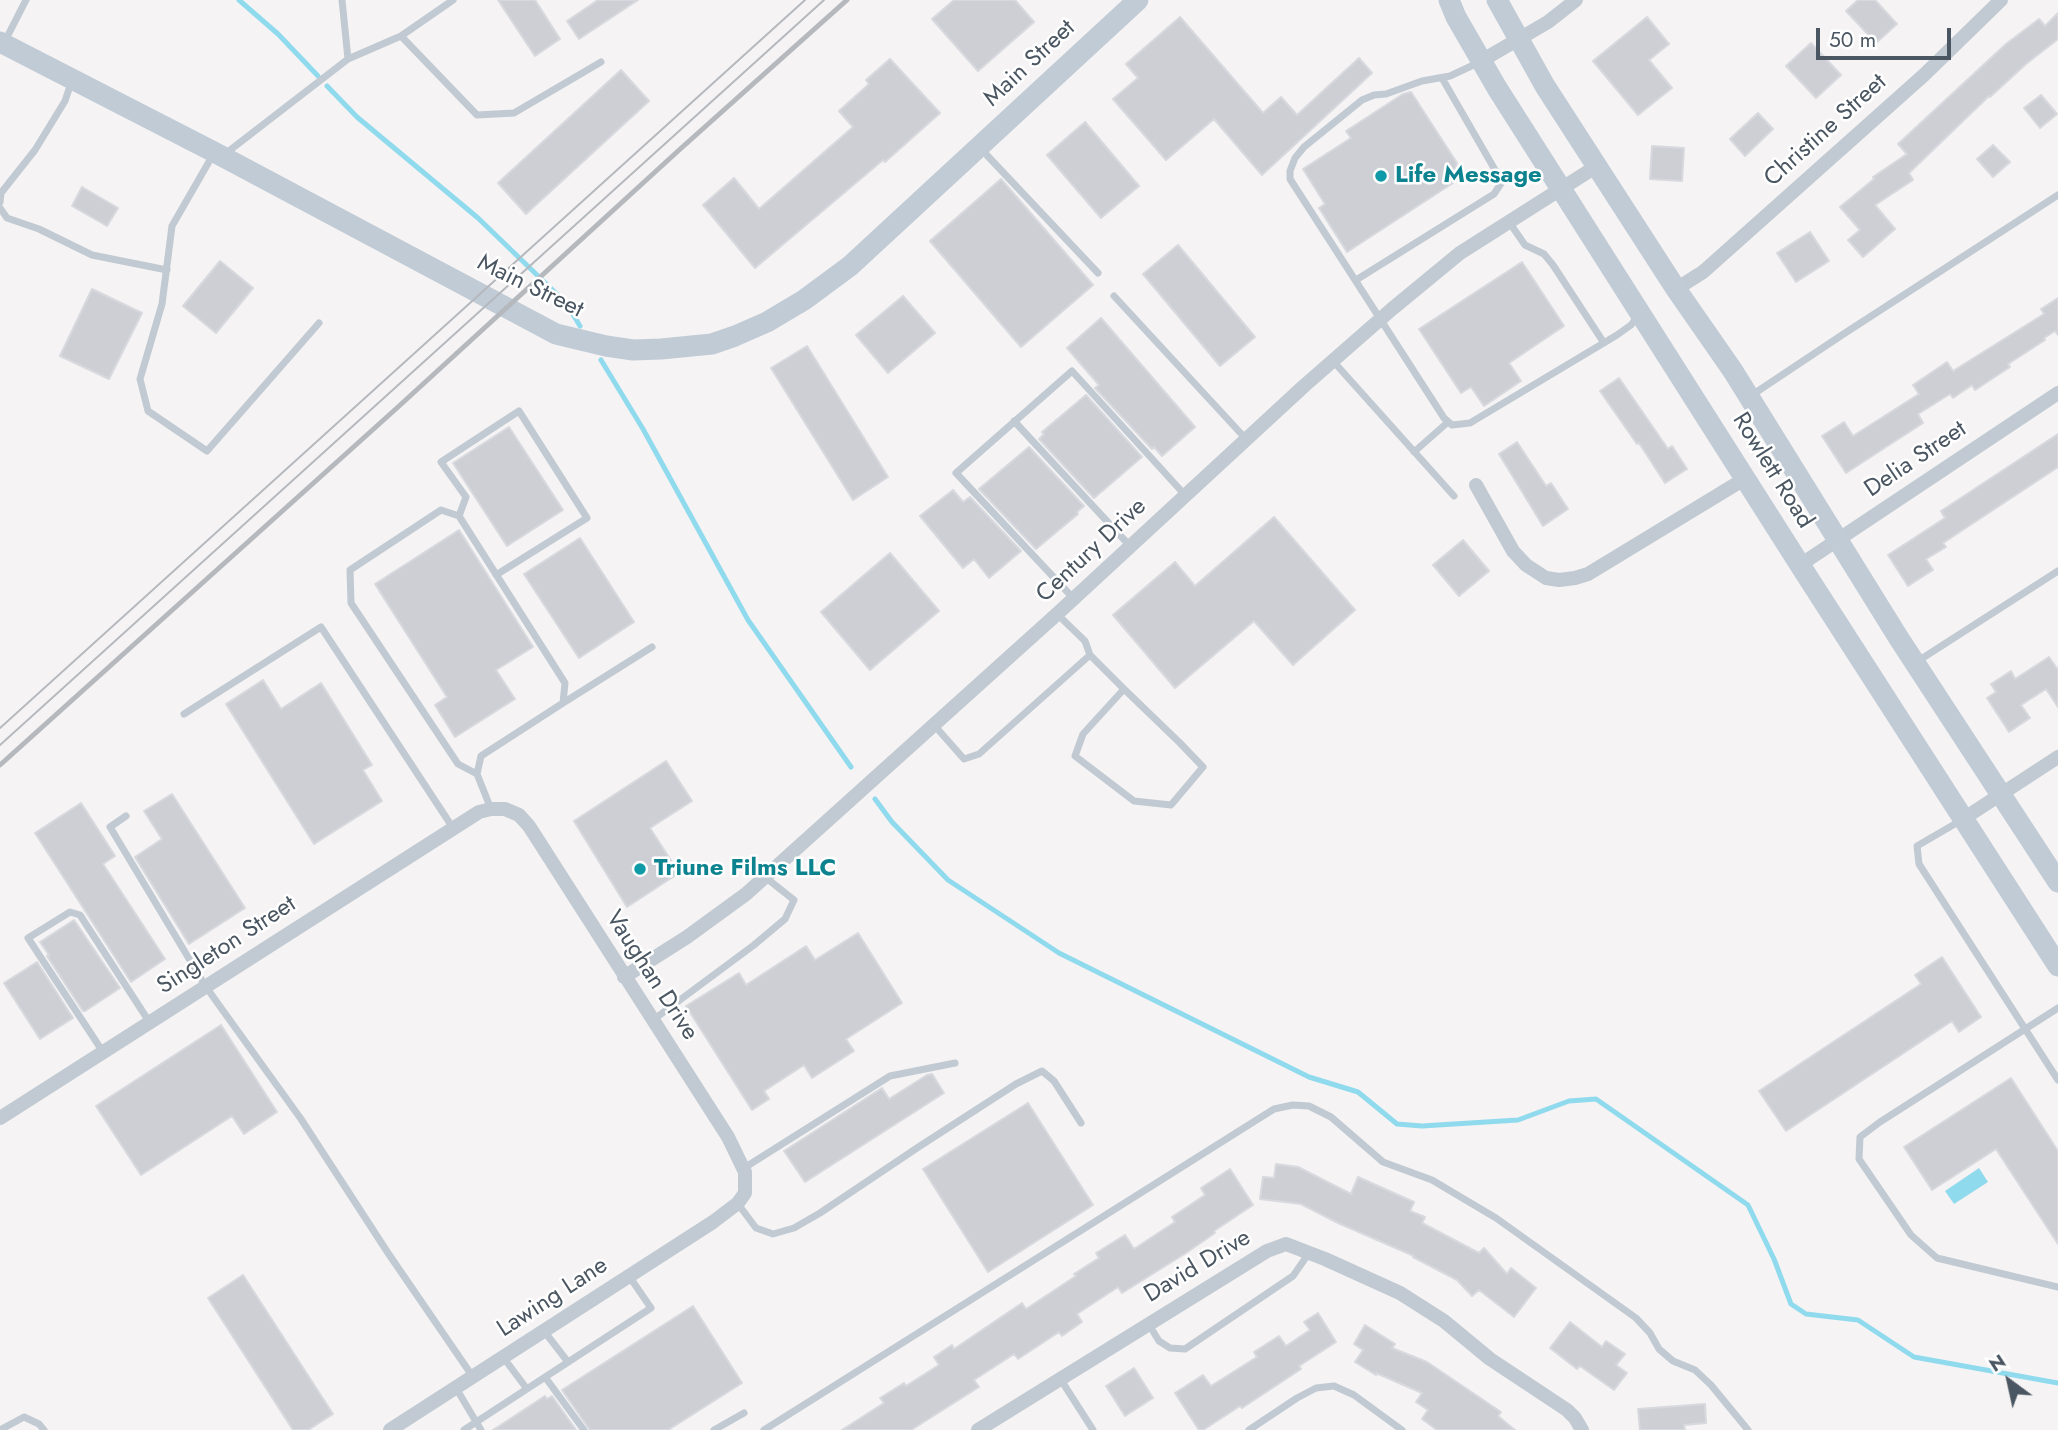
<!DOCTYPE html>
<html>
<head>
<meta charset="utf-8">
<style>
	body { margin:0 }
	#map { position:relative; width:2058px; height:1430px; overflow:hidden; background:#f5f3f3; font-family:Jost,sans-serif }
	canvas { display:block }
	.north { position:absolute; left:1974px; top:1346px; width:70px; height:70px; -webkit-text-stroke:5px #fff; paint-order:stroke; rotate:327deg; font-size:19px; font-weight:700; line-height:28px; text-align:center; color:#4a5661 }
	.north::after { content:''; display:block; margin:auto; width:24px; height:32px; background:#4a5661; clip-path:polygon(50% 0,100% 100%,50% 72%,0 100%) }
	.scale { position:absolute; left:1816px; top:28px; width:135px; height:32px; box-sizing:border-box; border:4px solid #4a5661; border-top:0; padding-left:9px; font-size:21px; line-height:24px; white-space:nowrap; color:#4a5661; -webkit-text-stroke:5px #fff; paint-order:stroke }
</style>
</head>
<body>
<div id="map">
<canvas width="2058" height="1430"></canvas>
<div class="north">N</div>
<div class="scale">50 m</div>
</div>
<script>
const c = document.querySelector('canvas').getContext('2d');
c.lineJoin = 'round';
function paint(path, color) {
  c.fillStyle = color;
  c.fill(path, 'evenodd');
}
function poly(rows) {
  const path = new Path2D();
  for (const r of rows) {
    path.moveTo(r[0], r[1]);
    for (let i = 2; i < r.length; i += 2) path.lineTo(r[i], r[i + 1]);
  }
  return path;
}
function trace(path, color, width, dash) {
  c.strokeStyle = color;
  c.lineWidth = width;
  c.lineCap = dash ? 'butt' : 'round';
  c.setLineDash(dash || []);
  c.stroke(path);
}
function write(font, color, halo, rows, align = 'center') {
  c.font = font + ' Jost,sans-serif';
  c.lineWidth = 5;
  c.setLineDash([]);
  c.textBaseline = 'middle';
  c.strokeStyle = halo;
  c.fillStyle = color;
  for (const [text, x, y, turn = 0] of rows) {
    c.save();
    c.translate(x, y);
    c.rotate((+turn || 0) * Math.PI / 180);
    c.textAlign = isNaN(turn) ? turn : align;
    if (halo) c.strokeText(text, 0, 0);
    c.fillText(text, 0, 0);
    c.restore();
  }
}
const water = poly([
	[1979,1168,1988,1182,1954,1204,1945,1191]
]);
const stream = poly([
	[239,0,278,34,318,76],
	[327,86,357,117,478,218,566,303,580,326],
	[601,360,643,429,748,620,851,767],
	[875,799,892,822,948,880,1059,953,1309,1077,1358,1092,1397,1124,1422,1126,1518,1120,1569,1101,1596,1099,1748,1205,1774,1259,1791,1304,1806,1314,1858,1320,1914,1357,2058,1383]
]);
const building = poly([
	[498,0,535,0,560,39,535,56,498,0],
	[598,0,638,0,579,39,567,21,598,0],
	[954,0,1015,0,1034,22,978,71,932,19,954,0],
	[1858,0,1875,0,1897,24,1876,43,1846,11,1858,0],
	[2058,13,2058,39,2026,64,1990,97,1989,96,1909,173,1913,180,1875,205,1895,229,1863,257,1848,240,1860,230,1840,207,1874,179,1873,177,1907,154,1898,144,2006,44,2039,19,2045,26,2058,13],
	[1180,17,1263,113,1281,97,1297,115,1359,58,1372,73,1262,175,1214,119,1166,160,1113,99,1138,78,1126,64,1180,17],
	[1647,17,1669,44,1649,60,1672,88,1638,115,1593,61,1647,17],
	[1811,43,1841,75,1816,98,1786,66,1811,43],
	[890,59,940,113,885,162,883,160,755,268,703,205,734,178,759,209,853,127,839,111,869,84,866,80,890,59],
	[621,70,649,101,526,214,498,183,621,70],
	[1411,92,1457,163,1453,183,1347,252,1319,208,1325,204,1303,169,1351,138,1346,131,1403,94,1411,92],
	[2041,95,2057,114,2040,128,2024,108,2041,95],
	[1758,113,1773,129,1745,156,1730,139,1758,113],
	[1085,122,1139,186,1101,218,1047,155,1085,122],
	[1993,145,2010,162,1993,177,1977,159,1993,145],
	[1652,146,1684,148,1682,181,1650,179,1652,146],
	[1001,179,1093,285,1021,347,930,241,1001,179],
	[82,187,118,208,107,226,72,206,82,187],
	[1810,232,1829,261,1796,282,1777,253,1810,232],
	[1178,245,1255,337,1220,366,1143,274,1178,245],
	[220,261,253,288,216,333,183,306,220,261],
	[1522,262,1564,326,1509,363,1521,381,1484,406,1471,387,1461,393,1419,329,1522,262],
	[92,289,142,313,109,379,60,356,92,289],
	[903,296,935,333,888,373,856,335,903,296],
	[2058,298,2058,335,2055,331,2044,338,2045,340,2008,364,2010,367,1975,390,1972,385,1953,398,1950,394,1918,414,1923,423,1846,473,1822,436,1844,422,1853,436,1919,394,1913,385,1947,362,1953,371,2044,314,2041,309,2058,298],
	[1101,318,1195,427,1162,456,1154,447,1152,449,1095,388,1099,385,1067,348,1101,318],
	[807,346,888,477,853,500,771,368,807,346],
	[1619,378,1668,449,1672,446,1687,469,1665,483,1639,443,1637,444,1600,391,1619,378],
	[1086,395,1142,457,1094,498,1039,439,1044,434,1042,432,1086,395],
	[509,427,563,510,507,546,453,463,509,427],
	[2058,434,2058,467,1943,543,1946,547,1926,559,1933,570,1908,586,1888,555,1945,518,1941,511,2058,434],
	[1517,442,1546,486,1551,483,1568,509,1543,526,1499,454,1517,442],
	[1029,447,1084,506,1077,512,1078,514,1036,549,979,489,1029,447],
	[953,490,963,502,970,497,1021,551,989,578,974,559,963,568,920,516,953,490],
	[1274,517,1355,610,1293,665,1254,621,1175,688,1113,615,1175,562,1195,586,1274,517],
	[459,530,533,647,496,670,515,699,455,737,435,705,447,697,375,584,459,530],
	[580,538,634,622,579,658,524,574,580,538],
	[1463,540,1489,571,1459,596,1433,565,1463,540],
	[890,553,939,611,870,670,821,612,890,553],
	[2049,657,2058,670,2058,707,2046,689,2021,705,2030,718,2009,732,1987,698,1996,692,1991,684,2011,671,2015,679,2049,657],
	[263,680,281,709,321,683,372,765,363,770,382,801,314,844,226,704,263,680],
	[666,761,692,801,650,828,679,873,627,907,574,821,666,761],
	[172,794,245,908,189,944,135,857,162,839,144,811,172,794],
	[81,803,115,856,103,864,165,959,131,982,35,833,81,803],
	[74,920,120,988,85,1011,83,1011,47,956,49,955,40,942,74,920],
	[858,933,902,1003,846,1039,854,1051,812,1078,804,1065,764,1091,769,1099,752,1110,686,1006,739,973,746,985,806,946,815,960,858,933],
	[1942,957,1981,1017,1959,1032,1952,1021,1786,1131,1759,1091,1921,984,1915,975,1942,957],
	[37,962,73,1018,40,1039,4,983,37,962],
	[221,1025,277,1112,244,1134,232,1116,141,1175,96,1106,221,1025],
	[932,1074,944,1093,805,1182,784,1151,882,1088,889,1099,927,1075,932,1074],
	[2011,1078,2058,1151,2058,1244,1996,1149,1932,1190,1904,1147,2011,1078],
	[1028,1103,1093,1205,988,1272,923,1169,1028,1103],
	[1276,1164,1298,1167,1351,1194,1358,1177,1414,1202,1410,1211,1425,1217,1422,1223,1479,1253,1484,1248,1507,1274,1511,1268,1536,1288,1514,1317,1479,1290,1472,1296,1457,1280,1413,1257,1414,1256,1338,1223,1301,1204,1260,1199,1263,1177,1274,1178,1276,1164],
	[1230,1169,1253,1205,1214,1231,1215,1233,1186,1253,1122,1293,1118,1287,1077,1314,1082,1322,1062,1336,1059,1332,1018,1359,1014,1354,974,1380,979,1387,911,1430,842,1430,884,1403,880,1398,904,1383,906,1386,939,1365,934,1357,952,1345,954,1349,1022,1303,1026,1309,1076,1276,1074,1274,1099,1258,1096,1253,1125,1235,1134,1249,1175,1222,1172,1217,1205,1195,1201,1188,1230,1169],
	[243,1275,333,1414,308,1430,293,1430,208,1298,243,1275],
	[693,1306,742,1383,668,1430,590,1430,562,1390,693,1306],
	[1318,1313,1336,1342,1299,1366,1301,1369,1242,1408,1240,1406,1203,1430,1199,1430,1175,1393,1203,1375,1211,1386,1257,1357,1254,1352,1279,1336,1286,1346,1310,1330,1304,1322,1318,1313],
	[1570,1322,1602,1347,1606,1341,1625,1354,1616,1365,1627,1373,1614,1390,1580,1366,1577,1369,1550,1348,1570,1322],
	[1365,1325,1395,1344,1392,1348,1427,1362,1501,1412,1498,1416,1515,1430,1437,1430,1422,1419,1428,1410,1416,1402,1422,1393,1376,1373,1376,1375,1355,1362,1363,1350,1354,1344,1365,1325],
	[1134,1368,1153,1398,1125,1416,1106,1386,1134,1368],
	[545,1396,547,1399,552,1396,576,1430,493,1430,545,1396],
	[1705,1404,1706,1423,1684,1425,1685,1430,1640,1430,1638,1409,1705,1404]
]);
const lane = poly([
	[342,0,348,59],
	[401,36,453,0],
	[4,43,26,0],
	[1480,62,1450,76,1422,81,1386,94,1374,95,1362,100,1304,147,1295,158,1290,171,1290,179,1444,418,1452,425,1470,423,1617,335,1631,325,1637,317],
	[982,150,1098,273],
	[214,153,172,226,162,304,140,379,148,411,207,451,319,323],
	[225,154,348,59,401,36,477,115,514,113,601,62],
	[0,202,1,193,35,150,65,101,71,83],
	[0,208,7,218,39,229,92,255,167,270],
	[1509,222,1525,245,1544,254,1553,265,1604,343],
	[1356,280,1494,194,1502,182,1442,78],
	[1114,296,1246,439],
	[1333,361,1454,496],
	[1752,395,1842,335,2058,195],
	[1014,421,1130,546],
	[1414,452,1448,422],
	[459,516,466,497,441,462,519,411,587,518,496,575],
	[1074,599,956,473,1072,371,1185,495],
	[1090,655,1124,689,1180,743,1203,767,1171,805,1134,801,1075,756,1083,734,1124,689],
	[1918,661,2058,571],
	[563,703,652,647],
	[184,714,321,627,453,828],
	[934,725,964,759,979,754,1090,655,1085,641,1057,614],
	[477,774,458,764,351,603,350,570,441,510,459,516,565,683,563,703,481,756,477,774,491,809],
	[126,816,110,827,206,987,301,1119,388,1253,473,1377],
	[1960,821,1917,846,1919,864,2058,1080],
	[2058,1008,1880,1122,1860,1137,1859,1159,1911,1235,1937,1258,2058,1287],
	[653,1020,754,945,785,919,794,900,765,877],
	[103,1052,28,938,70,912,80,915,150,1023],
	[744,1168,890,1076,955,1063],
	[738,1204,756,1228,773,1234,794,1228,820,1213,920,1146,1016,1084,1042,1071,1054,1081,1081,1123],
	[1148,1323,1159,1341,1170,1348,1185,1349,1293,1276,1309,1253],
	[544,1331,568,1362],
	[503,1357,527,1389],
	[545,1377,584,1430],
	[1061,1380,1093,1430],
	[456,1388,481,1430],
	[0,1430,24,1417,39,1424,44,1430],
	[464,1430,651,1308,629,1276],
	[714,1430,744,1413],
	[764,1430,1274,1109,1293,1105,1309,1106,1331,1117,1383,1162,1432,1180,1496,1218,1636,1318,1650,1333,1659,1349,1673,1361,1695,1370,1711,1385,1748,1430],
	[1249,1430,1297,1398,1316,1388,1334,1386,1354,1395,1402,1430]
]);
const street = poly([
	[1481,61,1548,22,1576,0],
	[1676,289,1703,272,1924,75,2001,0],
	[1476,485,1513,551,1526,565,1546,578,1559,580,1575,578,1588,574,1746,478],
	[1800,565,2058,393],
	[1963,819,2058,757],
	[624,977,687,937,746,894,1057,614,1304,386,1392,309,1460,253,1597,166],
	[0,1118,479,812,491,809,505,809,519,815,529,826,728,1137,745,1172,745,1193,738,1203,713,1222,390,1430],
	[978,1430,1267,1251,1286,1244,1325,1259,1400,1293,1444,1321,1490,1359,1567,1410,1575,1418,1582,1430]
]);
const secondary = poly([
	[1449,0,1456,17,1497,88,1800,565,2058,966],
	[1497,0,1545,86,1676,289,1733,371,1898,637,2058,882],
	[0,42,214,152,556,334,606,346,633,350,661,349,712,344,735,336,767,322,804,300,850,266,1138,0]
]);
const tram = poly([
	[0,728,805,0],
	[0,745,824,0]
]);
const rail = poly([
	[0,765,398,407,678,151,847,0]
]);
const markers = [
	[1381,176,7,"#0f9aa8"],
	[640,869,7,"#0f9aa8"]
];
const streetNames = [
	["Main Street",1030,64,-43],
	["Christine Street",1826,131,-42],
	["Main Street",530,287,26],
	["Delia Street",1916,460,-34],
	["Rowlett Road",1772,471,58],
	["Century Drive",1092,551,-43],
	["Singleton Street",227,946,-33],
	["Vaughan Drive",651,976,57],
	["David Drive",1198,1267,-31],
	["Lawing Lane",553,1298,-33]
];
const cultureNames = [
	["Life Message",1395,176],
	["Triune Films LLC",654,869]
];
paint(water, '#90daee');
trace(stream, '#90daee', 5);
paint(building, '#cdcfd5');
trace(building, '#d7d9de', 2);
trace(lane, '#c1cad2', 7);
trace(street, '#c1cad2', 14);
trace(secondary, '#c1cbd6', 21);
trace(tram, '#b5b8bd', 2);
trace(rail, '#b5b8bd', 5);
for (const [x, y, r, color] of markers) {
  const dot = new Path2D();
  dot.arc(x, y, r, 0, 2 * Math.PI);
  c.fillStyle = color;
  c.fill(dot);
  trace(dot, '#fff', 2.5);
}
write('24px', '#4a5661', '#fff', streetNames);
write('bold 24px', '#0d838f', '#fff', cultureNames, 'left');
</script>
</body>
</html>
